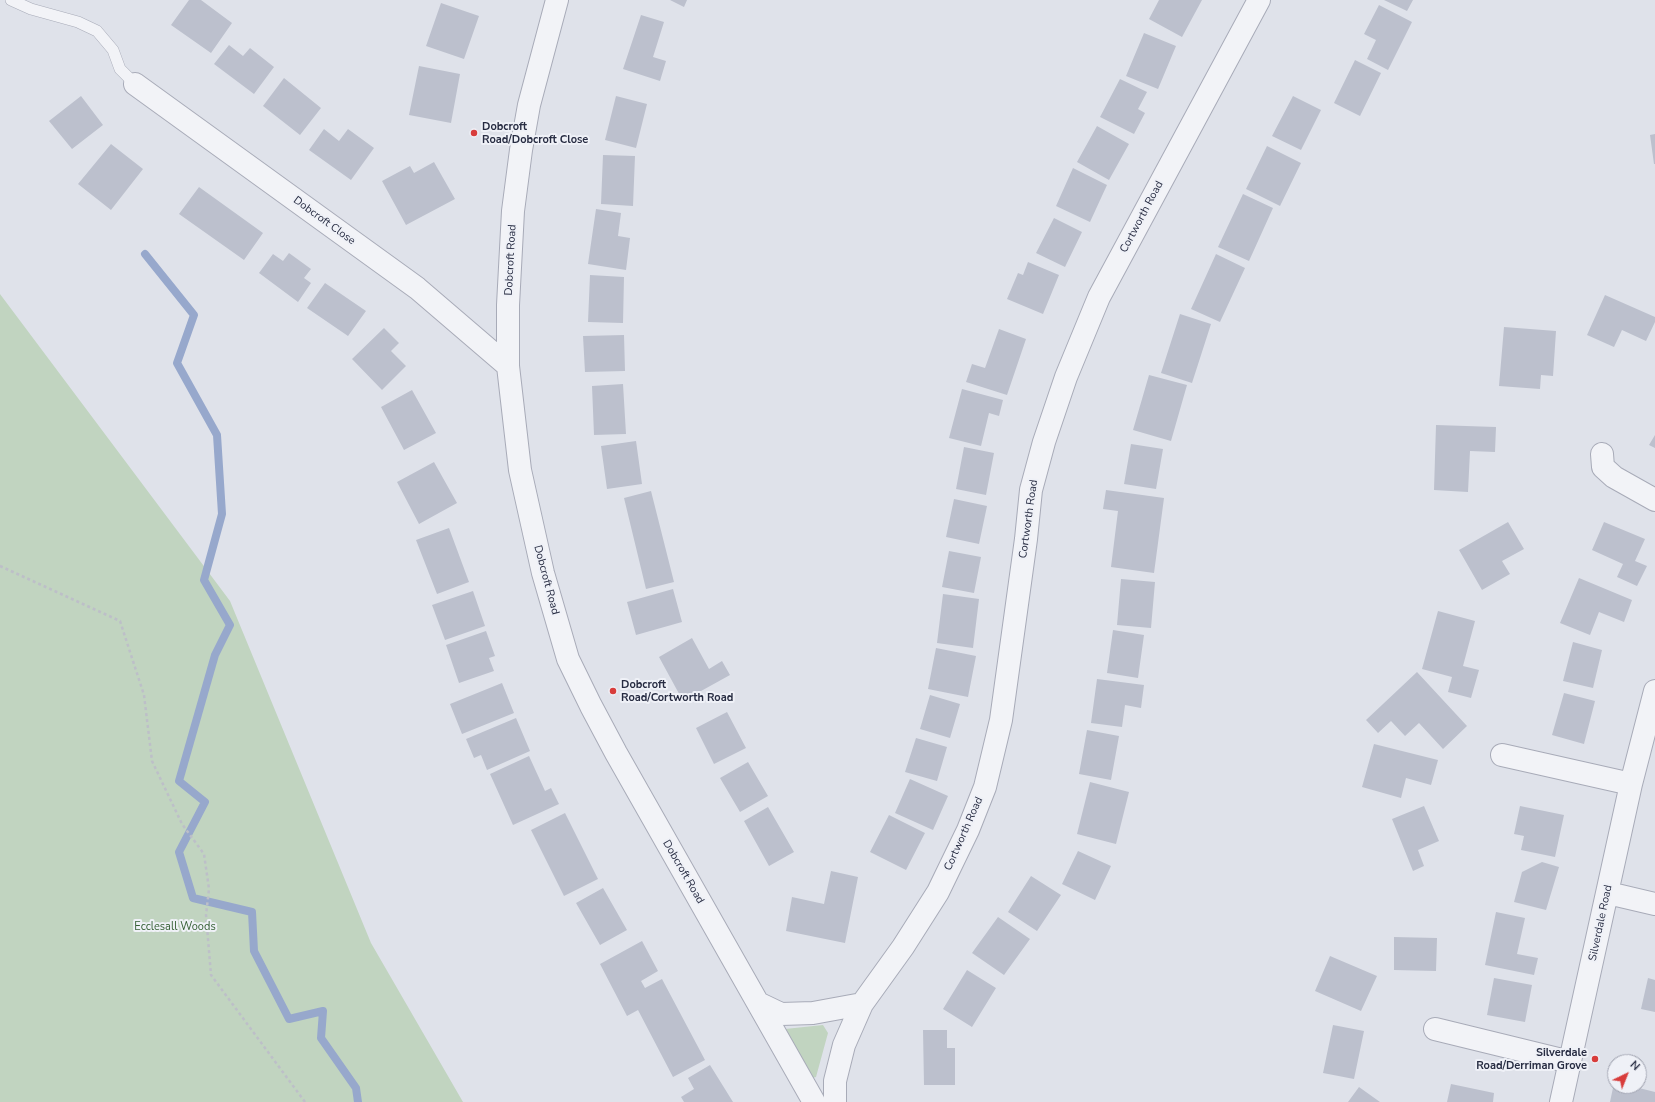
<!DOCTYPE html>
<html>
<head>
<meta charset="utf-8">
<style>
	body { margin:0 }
	#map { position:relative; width:1655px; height:1102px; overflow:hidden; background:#dfe2ea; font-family:"Nunito Sans",sans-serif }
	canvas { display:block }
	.north { position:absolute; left:1607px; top:1054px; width:40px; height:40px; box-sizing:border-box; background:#eff1f7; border:1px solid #9fa2af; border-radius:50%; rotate:43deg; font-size:11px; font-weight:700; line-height:16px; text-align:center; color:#272c42 }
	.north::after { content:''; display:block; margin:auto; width:14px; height:18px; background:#d83c3b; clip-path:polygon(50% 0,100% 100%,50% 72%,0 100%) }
</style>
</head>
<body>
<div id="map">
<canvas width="1655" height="1102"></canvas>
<div class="north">N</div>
</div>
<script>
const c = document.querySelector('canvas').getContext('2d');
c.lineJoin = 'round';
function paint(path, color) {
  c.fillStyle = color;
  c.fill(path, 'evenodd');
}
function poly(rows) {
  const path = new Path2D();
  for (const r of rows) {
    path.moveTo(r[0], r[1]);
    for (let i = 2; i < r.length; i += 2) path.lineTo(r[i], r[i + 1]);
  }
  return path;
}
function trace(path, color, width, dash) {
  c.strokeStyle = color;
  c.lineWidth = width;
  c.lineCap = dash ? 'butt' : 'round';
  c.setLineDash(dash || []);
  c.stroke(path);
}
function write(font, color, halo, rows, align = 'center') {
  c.font = font + ' "Nunito Sans",sans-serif';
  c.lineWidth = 4;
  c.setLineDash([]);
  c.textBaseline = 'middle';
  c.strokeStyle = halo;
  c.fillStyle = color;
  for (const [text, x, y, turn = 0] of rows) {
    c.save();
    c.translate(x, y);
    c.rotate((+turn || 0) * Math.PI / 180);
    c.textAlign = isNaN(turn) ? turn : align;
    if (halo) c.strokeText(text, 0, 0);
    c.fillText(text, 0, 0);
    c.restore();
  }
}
const green = poly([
	[0,294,230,601,371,943,463,1102,0,1102],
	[823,1025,828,1033,816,1077,806,1080,785,1029]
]);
const stream = poly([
	[145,254,194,315,177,363,217,435,222,514,204,580,230,625,215,655,179,781,205,802,179,852,193,898,252,912,254,951,289,1019,323,1011,321,1038,356,1088,358,1102]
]);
const building = poly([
	[189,0,201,0,232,23,211,53,171,25],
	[670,0,687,0,684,7],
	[1159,0,1202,0,1182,37,1149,19],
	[1384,0,1413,0,1407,11],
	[441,3,479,16,464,59,426,46],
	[1379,5,1412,22,1388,70,1367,59,1376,40,1364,34],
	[641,15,664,22,653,57,666,61,660,81,623,69],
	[1144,33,1176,46,1158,89,1126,76],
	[229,45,243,56,250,48,274,67,254,94,214,64],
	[1355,60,1381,73,1360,116,1334,103],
	[419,66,460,74,451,123,409,115],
	[284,78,321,108,300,135,263,106],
	[1120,79,1147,92,1138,109,1145,113,1134,134,1100,117],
	[81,96,103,125,72,149,49,121],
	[616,96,647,104,636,148,605,140],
	[1293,96,1321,110,1301,150,1272,136],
	[1097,126,1129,144,1109,180,1077,162],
	[324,129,339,141,348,129,374,148,351,180,309,150],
	[1655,134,1655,164,1654,164,1650,135],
	[111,144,143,169,111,210,78,184],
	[1267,146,1301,163,1280,206,1246,189],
	[603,155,635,156,633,206,601,204],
	[434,162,455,199,406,225,382,181,410,166,414,173],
	[1073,168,1107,185,1090,222,1056,206],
	[199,187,263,233,244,260,179,214],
	[1243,194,1273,208,1249,261,1218,247],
	[596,209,621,213,618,236,630,238,626,270,588,264],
	[1054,218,1082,232,1065,267,1036,253],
	[289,253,311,269,304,278,311,283,298,302,259,273,273,254,283,261],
	[1216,254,1245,268,1220,322,1191,309],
	[1028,262,1059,275,1043,314,1007,299,1018,273,1023,275],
	[590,275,624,277,623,323,588,322],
	[325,283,366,311,348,336,307,308],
	[1605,295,1655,317,1655,322,1646,341,1622,330,1614,347,1587,335],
	[1180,314,1211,324,1192,383,1161,373],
	[1504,327,1556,331,1553,376,1541,375,1540,389,1499,386],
	[384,328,399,343,391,351,406,366,382,390,352,359],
	[999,329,1026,339,1007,395,966,382,972,364,985,368],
	[624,335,625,371,585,372,583,336],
	[1149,375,1187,385,1171,441,1133,430],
	[623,384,626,434,594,435,592,386],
	[962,389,1003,400,999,416,989,413,981,446,949,438],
	[412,390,436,433,404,450,381,407],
	[1436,425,1496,427,1495,452,1470,451,1468,492,1434,490],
	[1655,435,1655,448,1649,445],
	[636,441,642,484,607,489,601,446],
	[1131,444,1163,449,1156,489,1124,484],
	[964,447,994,453,986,495,956,489],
	[434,462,457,503,419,524,397,482],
	[1106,490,1164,498,1154,573,1111,567,1118,511,1103,509],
	[651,491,674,582,646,589,624,498],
	[954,499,987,506,979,544,946,537],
	[1508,522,1524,549,1502,561,1510,574,1482,590,1459,550],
	[1604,522,1645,539,1635,561,1647,566,1637,586,1617,577,1623,564,1592,550],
	[449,528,469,582,437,594,416,540],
	[949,551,981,557,974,593,942,587],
	[1579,578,1632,600,1624,622,1599,612,1590,635,1560,623],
	[1121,579,1155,582,1151,628,1117,625],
	[673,589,682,622,636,635,627,602],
	[473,591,485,626,445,640,432,605],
	[943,594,979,599,973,648,937,643],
	[1438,611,1475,621,1463,666,1479,670,1471,698,1448,692,1452,677,1422,669],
	[1113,630,1144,635,1138,678,1107,673],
	[486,631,495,656,489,658,494,671,459,683,446,645],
	[692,638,709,669,722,661,730,675,683,701,659,657],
	[1573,642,1602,650,1593,688,1563,681],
	[936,648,976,656,968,697,928,689],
	[1417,672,1467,726,1443,749,1419,723,1405,736,1391,721,1378,733,1366,720],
	[1097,679,1144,685,1141,708,1125,705,1122,727,1091,723],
	[502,683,514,713,462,734,450,704],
	[1564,693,1595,701,1584,744,1552,735],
	[930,695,960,704,950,738,920,729],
	[727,712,746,748,714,764,696,728],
	[516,718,530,751,487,770,481,755,474,758,466,739],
	[1087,730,1119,736,1111,780,1079,774],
	[916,738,947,747,937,781,905,772],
	[1374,744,1438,760,1431,785,1406,778,1401,798,1362,787],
	[529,756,545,791,551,788,559,804,513,825,490,774],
	[748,762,768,796,740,812,720,778],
	[910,779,948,796,933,830,895,813],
	[1090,782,1129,792,1116,844,1077,834],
	[1424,806,1439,841,1418,850,1424,866,1413,871,1392,819],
	[1520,806,1564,815,1555,857,1521,850,1524,836,1514,834],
	[768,807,794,852,769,866,744,821],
	[565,813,598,879,564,896,531,830],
	[889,815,925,833,906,870,870,852],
	[1078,851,1111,866,1095,900,1062,884],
	[1542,862,1559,867,1546,910,1514,902,1522,872],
	[831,871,858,877,845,943,786,931,792,897,824,904],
	[1031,876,1061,895,1037,931,1008,912],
	[603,888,627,930,600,945,576,903],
	[1496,912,1525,918,1517,954,1538,958,1534,975,1485,965],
	[998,917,1030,939,1004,975,972,953],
	[1394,937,1437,938,1436,971,1394,970],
	[642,941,658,971,641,981,645,988,662,979,705,1060,673,1077,638,1010,627,1016,600,964],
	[1330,956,1377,976,1361,1011,1315,991],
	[967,970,996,988,972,1027,943,1009],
	[1494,978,1532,985,1525,1022,1487,1015],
	[1648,978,1655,980,1655,1012,1641,1009],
	[1333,1025,1364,1031,1354,1079,1323,1073],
	[923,1030,947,1030,947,1048,955,1048,955,1085,924,1085],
	[710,1065,733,1102,684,1102,681,1097,694,1089,688,1078],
	[1614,1083,1615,1086,1631,1086,1655,1092,1655,1102,1610,1102],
	[1451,1084,1494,1093,1493,1102,1447,1102],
	[1359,1087,1380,1102,1348,1102]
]);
const path = poly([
	[0,566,120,621,144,695,152,761,182,824,204,854,209,889,206,915,211,975,305,1102]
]);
const service = poly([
	[11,0,31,9,78,22,97,31,113,50,120,69,135,84]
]);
const minor = poly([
	[557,0,529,105,521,150,513,211,508,305,508,366,520,470,543,573,568,659,591,706,616,753,814,1102],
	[135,84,417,288,508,366],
	[1602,454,1603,467,1614,477,1655,500],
	[1502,755,1631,784],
	[1608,893,1655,904],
	[758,1003,781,1014,813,1013,862,1004],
	[1435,1029,1570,1062],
	[835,1102,835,1081,844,1045,862,1004,903,947,938,892,968,830,985,787,1001,720,1026,539,1031,490,1044,442,1066,377,1099,297,1259,0],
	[1561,1102,1631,784,1655,691]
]);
const markers = [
	[474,133,4,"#d83c3b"],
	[613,691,4,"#d83c3b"],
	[1595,1059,4,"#d83c3b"]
];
const poiNames = [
	["Dobcroft",482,127],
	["Road/Dobcroft Close",482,140],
	["Dobcroft",621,685],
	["Road/Cortworth Road",621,698],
	["Silverdale",1587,1053,"right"],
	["Road/Derriman Grove",1587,1066,"right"]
];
const streetNames = [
	["Cortworth Road",1142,217,-62],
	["Dobcroft Close",324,221,36],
	["Dobcroft Road",511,260,-87],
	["Cortworth Road",1029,519,-82],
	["Dobcroft Road",546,580,75],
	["Cortworth Road",964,834,-66],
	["Dobcroft Road",683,872,60],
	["Silverdale Road",1601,923,-78]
];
const parkNames = [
	["Ecclesall Woods",175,927]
];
paint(green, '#c1d4c0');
trace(stream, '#97a8cc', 8);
paint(building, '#bcc0cd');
trace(service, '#a8abb8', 12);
trace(minor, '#a8abb8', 24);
trace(path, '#bdbfc8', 2.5, [3, 3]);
trace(service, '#f2f3f7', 11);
trace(minor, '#f2f3f7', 22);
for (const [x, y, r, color] of markers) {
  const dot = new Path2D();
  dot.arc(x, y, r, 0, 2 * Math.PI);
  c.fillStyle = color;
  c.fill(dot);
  trace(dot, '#eff1f7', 1.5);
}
write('bold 11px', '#272c42', '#eff1f7', poiNames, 'left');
write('11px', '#272c42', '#eff1f7', streetNames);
write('11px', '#345f33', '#eff1f7', parkNames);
</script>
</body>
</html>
